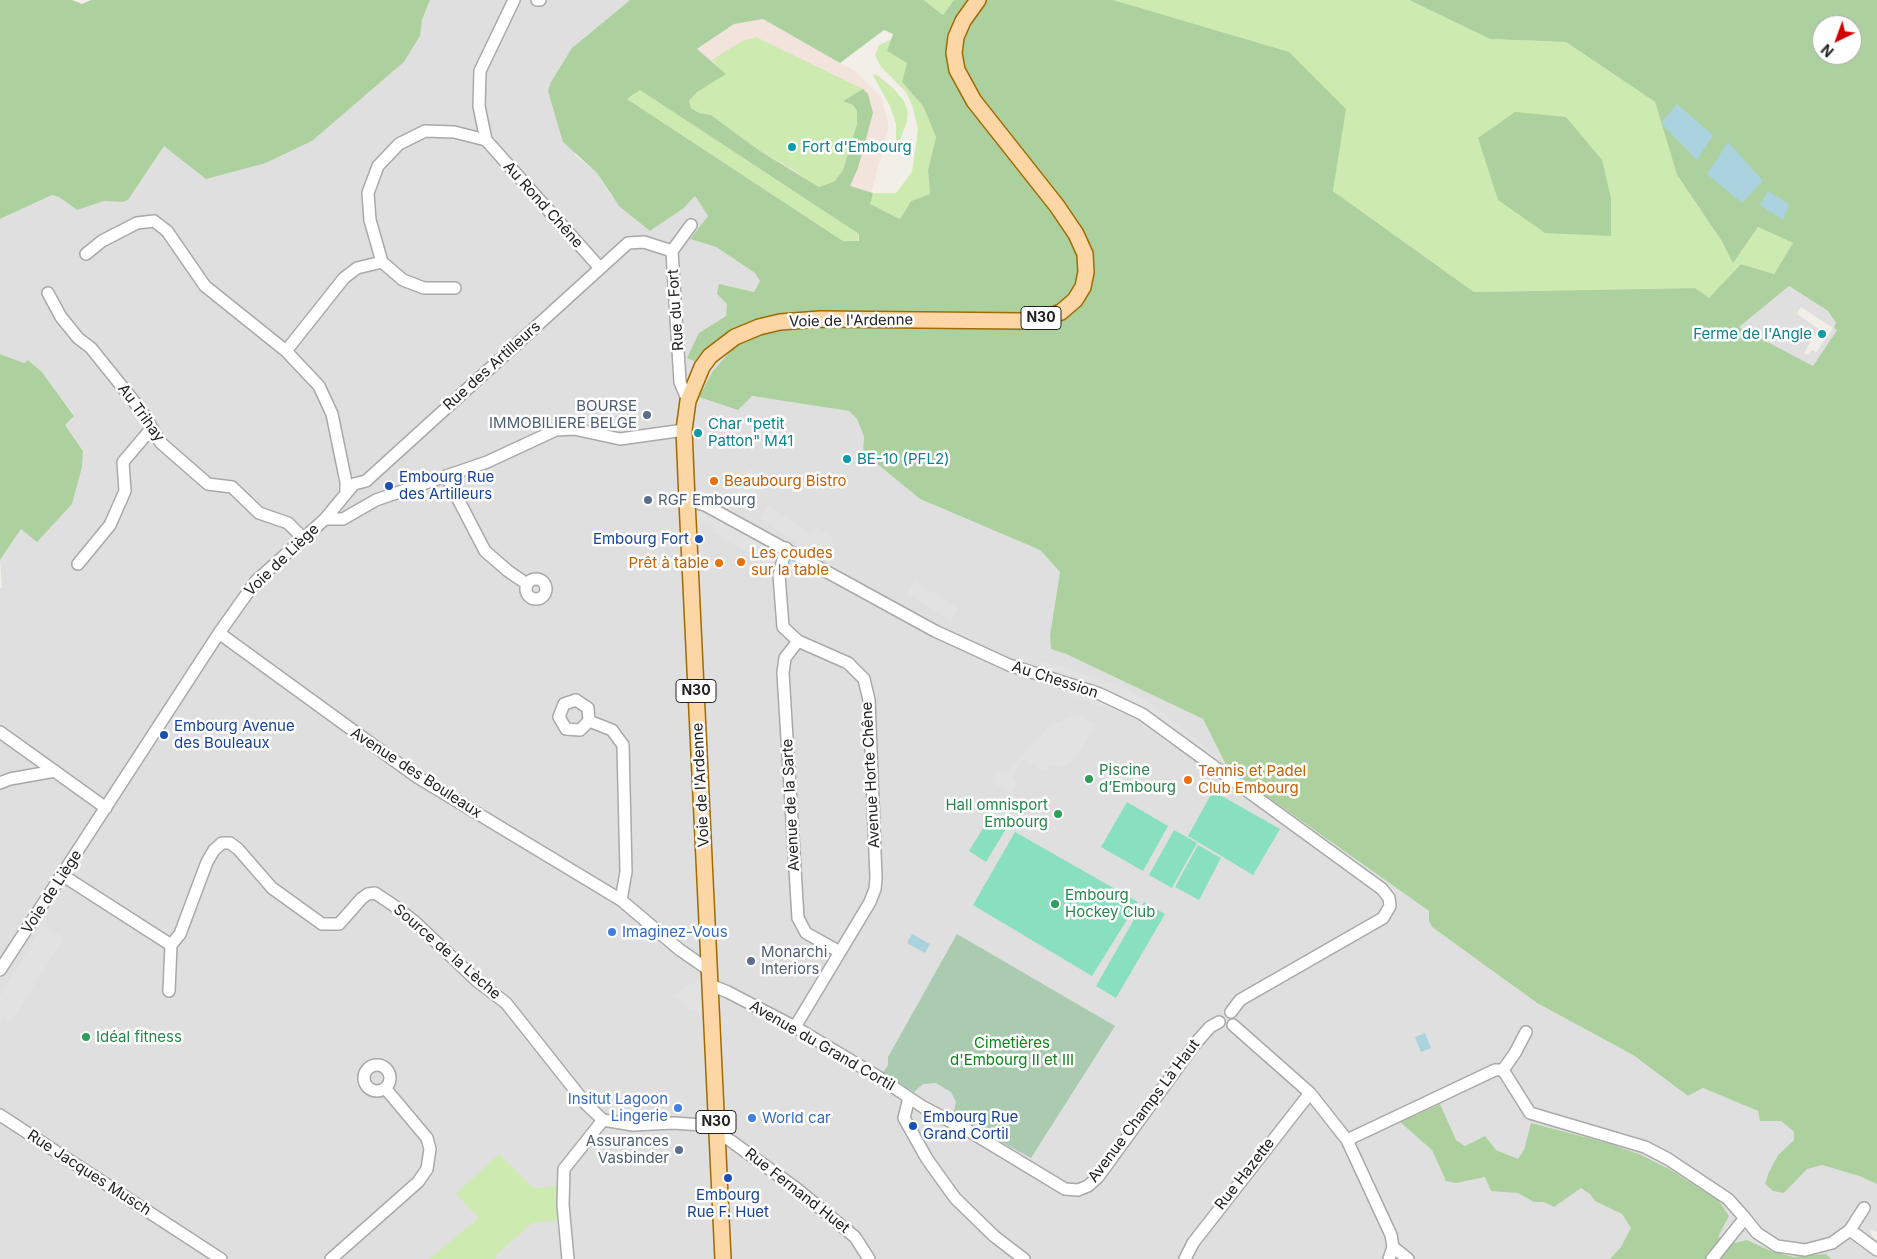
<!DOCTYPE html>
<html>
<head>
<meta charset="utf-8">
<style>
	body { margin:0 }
	#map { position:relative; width:1877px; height:1259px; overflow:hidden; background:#f2efe9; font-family:Inter,sans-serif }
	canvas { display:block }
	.north { position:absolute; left:1812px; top:15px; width:50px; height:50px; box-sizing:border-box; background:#fff; border:1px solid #a7a7a7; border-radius:50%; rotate:222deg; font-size:14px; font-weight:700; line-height:20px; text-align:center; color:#222 }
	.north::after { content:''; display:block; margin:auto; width:18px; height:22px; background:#d40000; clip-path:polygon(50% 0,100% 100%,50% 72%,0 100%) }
</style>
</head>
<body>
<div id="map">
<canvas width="1877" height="1259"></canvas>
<div class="north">N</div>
</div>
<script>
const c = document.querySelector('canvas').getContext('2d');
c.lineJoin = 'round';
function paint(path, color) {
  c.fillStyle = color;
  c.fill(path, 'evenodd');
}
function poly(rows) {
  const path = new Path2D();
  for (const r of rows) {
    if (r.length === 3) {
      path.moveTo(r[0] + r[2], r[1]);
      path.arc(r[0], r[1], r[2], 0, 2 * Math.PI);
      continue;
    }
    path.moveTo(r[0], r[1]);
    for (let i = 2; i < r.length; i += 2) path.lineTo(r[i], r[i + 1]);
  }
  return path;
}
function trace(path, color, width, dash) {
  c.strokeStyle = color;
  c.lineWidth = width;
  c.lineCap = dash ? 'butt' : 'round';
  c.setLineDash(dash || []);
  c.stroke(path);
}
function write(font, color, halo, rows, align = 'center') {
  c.font = font + ' Inter,sans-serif';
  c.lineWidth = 5;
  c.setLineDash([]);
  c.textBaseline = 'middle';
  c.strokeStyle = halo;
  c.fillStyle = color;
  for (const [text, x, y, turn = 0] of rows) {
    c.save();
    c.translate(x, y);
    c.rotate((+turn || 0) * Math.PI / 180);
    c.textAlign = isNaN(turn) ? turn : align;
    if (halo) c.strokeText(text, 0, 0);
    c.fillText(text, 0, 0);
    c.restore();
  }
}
const residential = poly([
	[430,0,630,0,572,48,575,155,597,173,612,197,650,231,684,208,695,196,708,216,690,239,716,247,755,273,760,281,754,292,719,285,727,304,726,316,699,333,696,362,715,341,729,354,712,372,699,397,752,396,849,411,857,419,864,437,920,499,1040,550,1060,572,1050,635,1052,649,1066,654,1203,719,1228,769,1429,911,1429,921,1432,927,1537,1003,1633,1055,1688,1096,1703,1088,1758,1111,1761,1121,1781,1121,1794,1132,1794,1140,1778,1155,1765,1184,1784,1193,1807,1169,1821,1164,1859,1176,1877,1184,1877,1232,1869,1229,1877,1244,1877,1259,0,1259,0,588,2,587,0,560,21,529,82,467,83,451,65,425,74,415,42,372,28,360,24,363,0,354,0,219,52,195,59,197,77,210,104,201,122,202,128,200,164,146,266,163,312,141,404,62,420,36,422,20],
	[1789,286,1828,311,1836,323,1837,330,1813,366,1738,327],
	[1801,307,1833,328,1816,352,1812,350,1807,355,1804,353,1819,329,1797,314]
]);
const military = poly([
	[763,19,855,71,881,97,889,127,858,241,740,174,627,99,734,24]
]);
const grass = poly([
	[924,0,954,0,943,15],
	[1113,0,1409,0,1490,39,1566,42,1655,102,1677,175,1721,240,1733,262,1758,227,1793,243,1774,274,1741,264,1709,299,1695,288,1474,292,1333,191,1345,109],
	[756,37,863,89,843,101,853,105,857,111,857,124,843,170,835,181,819,187,814,185,794,170,760,151,711,115,699,113,691,108,689,101,697,92,725,74,712,60,740,42],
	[892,39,887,51,908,63,902,82,923,106,936,137,928,170,930,194,911,201,900,219,869,204,873,193,896,193,912,172,918,130,913,108,906,92,881,67,875,55,879,45],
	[876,74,893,88,904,101,908,111,907,121,899,143,896,139,896,124,890,106,875,79,873,75],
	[640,90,859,234,858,241,843,241,627,99],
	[499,1154,533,1188,558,1186,560,1220,532,1223,496,1255,496,1259,429,1259,479,1218,456,1194]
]);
const forest = poly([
	[0,0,72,0,82,4,91,0,430,0,422,20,420,36,404,62,312,141,266,163,206,179,164,146,128,200,122,202,104,201,77,210,59,197,52,195,0,219],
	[630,0,924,0,943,15,954,0,1113,0,1289,52,1346,109,1333,191,1474,292,1695,288,1709,298,1741,264,1774,274,1793,243,1758,227,1733,263,1721,240,1677,175,1655,102,1566,42,1490,39,1409,0,1877,0,1877,1184,1859,1176,1822,1165,1807,1169,1784,1193,1773,1191,1765,1184,1769,1172,1778,1155,1794,1140,1794,1132,1781,1121,1760,1121,1758,1111,1703,1088,1688,1096,1633,1055,1537,1003,1432,927,1429,921,1429,911,1228,769,1203,719,1066,654,1051,649,1050,635,1060,572,1040,550,920,499,863,452,864,437,857,419,849,411,752,396,738,410,699,397,712,372,728,354,715,341,696,362,687,358,699,333,726,316,727,304,717,294,719,284,754,292,760,281,755,273,716,247,690,239,708,216,695,196,684,208,650,231,619,206,597,173,563,142,548,91,551,82,572,48],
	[763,19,840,63,884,30,893,34,887,51,907,63,902,82,923,106,936,137,928,170,930,194,911,201,900,219,870,204,873,193,850,186,858,168,873,113,868,94,863,89,843,101,853,105,857,111,857,124,843,170,835,181,819,187,760,151,711,115,699,113,691,108,689,101,697,92,726,74,697,49,734,24],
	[1822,25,1852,25,1852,55,1822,55],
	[640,90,859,234,859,241,843,241,627,99],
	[1789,286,1828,311,1836,323,1834,328,1837,330,1813,366,1739,327],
	[1515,112,1566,117,1602,160,1611,198,1611,236,1545,233,1498,200,1478,138],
	[0,354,24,363,28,360,42,372,74,416,65,425,83,451,82,467,72,504,37,542,21,529,0,560],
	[1440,1104,1456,1140,1465,1146,1485,1136,1496,1150,1518,1159,1524,1150,1531,1123,1607,1143,1639,1154,1669,1169,1719,1201,1729,1216,1718,1237,1735,1243,1747,1240,1771,1251,1793,1257,1826,1254,1831,1259,1610,1259,1621,1247,1631,1228,1622,1214,1595,1201,1590,1194,1581,1188,1554,1207,1544,1202,1534,1202,1518,1193,1491,1191,1485,1177,1456,1183,1446,1181,1432,1150,1400,1122]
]);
const cemetery = poly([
	[957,934,1115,1026,1031,1158,953,1116,956,1102,951,1092,936,1083,923,1084,914,1092,883,1073,888,1065,888,1057]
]);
const pitch = poly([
	[1213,791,1280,829,1253,875,1188,836],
	[1127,802,1168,826,1143,871,1101,847],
	[992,814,1009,824,986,862,969,851],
	[1174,830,1197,843,1172,888,1149,875],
	[1015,832,1138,902,1092,976,973,905],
	[1198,845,1221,858,1199,900,1175,887],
	[1144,902,1165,914,1116,998,1096,986]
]);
const parking = poly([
	[750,469,768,479,751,511,733,501],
	[768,506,811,533,816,527,834,538,821,558,760,519],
	[699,513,708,515,764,544,771,559,772,570,763,571,763,560,711,532,714,526,704,523,695,526,695,518],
	[915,581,959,609,951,621,907,593],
	[949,641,1131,713,1175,744,1170,745,1131,717,993,666,949,645],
	[1042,661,1122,686,1152,704,1218,757,1214,764,1138,706,1100,687,1038,669],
	[1076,714,1096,724,1074,761,1066,765,1052,766,1045,771,1023,759,1013,778,1018,782,1011,793,990,781,1000,769,1006,773,1048,727],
	[43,925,64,938,11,1022,4,1018,0,1024,0,996],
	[700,982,702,1014,689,1009,674,996,688,984]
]);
const water = poly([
	[1677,104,1713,135,1697,160,1661,123],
	[1728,142,1763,181,1742,203,1707,174],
	[1768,191,1789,204,1783,220,1760,205],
	[912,934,930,944,925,953,907,943],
	[1425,1033,1431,1048,1421,1052,1415,1037]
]);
const minor = poly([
	[514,0,480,71,479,106,486,140,600,268],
	[537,0,540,0],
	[86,254,102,241,137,223,154,221,167,231,205,286,286,351,319,386,332,414,346,482,346,492],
	[455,288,424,288,403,280,382,262,370,220,368,193,378,166,399,144,425,131,454,132,486,140],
	[48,293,61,317,78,338,91,348,140,409,161,443,208,484,232,487,259,513,288,523,303,538],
	[286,351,344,278,357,268,382,262],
	[688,401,680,382,672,251,691,225],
	[446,476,485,551,508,571,527,584],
	[687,500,705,505,935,631,1009,665,1100,694,1142,714,1382,889,1389,898,1390,906,1383,918,1240,1000,1231,1012],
	[325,519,343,519,376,500,487,462,556,430,574,429,620,439,684,430],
	[786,548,779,575,783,627,798,641,848,663,864,679,869,700,876,878,875,889,870,902,795,1027],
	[78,564,110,525,125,491,123,462,151,429],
	[536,589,10],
	[219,633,417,777,621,900,680,950,709,970],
	[798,641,785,658,783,673,798,918,806,933,840,952],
	[576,700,588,708,589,721,580,730,566,729,559,717,564,704,576,700],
	[589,721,612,730,623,745,626,872,621,900],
	[0,732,106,808],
	[0,783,10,779,55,771],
	[62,875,171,945,169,991],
	[171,945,180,934,207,862,214,850,222,843,230,843,238,849,272,888,322,924,339,924,362,898,368,894,375,893,393,905,414,921,477,981,506,1003,586,1104,603,1120,633,1125,674,1123,716,1126],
	[0,970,219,633,256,581,325,519,354,484,366,481,628,243,644,242,672,251],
	[710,985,728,992,795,1027,880,1078,923,1107,969,1131,1065,1189,1078,1190,1088,1186,1098,1177,1195,1044,1210,1027,1219,1022],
	[1233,1025,1310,1093,1347,1140,1391,1235,1393,1247],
	[377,1078,13],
	[1503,1070,1515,1053,1526,1032],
	[909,1098,904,1118,927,1159,955,1198,994,1236,1024,1259],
	[0,1115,221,1259],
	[717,1133,731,1141,797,1189,855,1237,869,1259],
	[1347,1140,1495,1070,1503,1070,1530,1113,1645,1147,1668,1159,1728,1199,1745,1218,1712,1259],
	[1745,1218,1757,1233,1777,1246,1805,1250,1832,1243,1843,1235,1850,1230,1864,1208],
	[1850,1230,1877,1250],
	[331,1259,418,1182,427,1169,430,1149,427,1138,385,1088],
	[568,1259,563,1205,564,1169,603,1120],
	[1185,1259,1193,1243,1310,1093],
	[1389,1259,1393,1247,1408,1259]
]);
const major = poly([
	[723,1259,687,500,684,430,688,401,702,367,710,356,735,337,759,327,780,322,820,319,1023,321,1048,317,1061,312,1075,300,1083,287,1086,272,1085,254,1076,234,1057,206,974,101,957,70,954,53,956,37,963,21,978,0]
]);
const markers = [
	[792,147,5,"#0f9aa8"],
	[1822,334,5,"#0f9aa8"],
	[647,415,5,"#5c6f8a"],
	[698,433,5,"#0f9aa8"],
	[847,459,5,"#0f9aa8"],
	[714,481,5,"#e8710a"],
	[389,486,5,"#1a4fb4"],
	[648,500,5,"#5c6f8a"],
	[699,539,5,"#1a4fb4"],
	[741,562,5,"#e8710a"],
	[719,563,5,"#e8710a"],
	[164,735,5,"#1a4fb4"],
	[1089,779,5,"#2e9e5b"],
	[1188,780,5,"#e8710a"],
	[1058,814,5,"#2e9e5b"],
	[1055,904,5,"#2e9e5b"],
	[612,932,5,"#3f7fe0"],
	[751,961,5,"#5c6f8a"],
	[86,1037,5,"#2e9e5b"],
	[678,1108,5,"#3f7fe0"],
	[752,1118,5,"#3f7fe0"],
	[913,1126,5,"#1a4fb4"],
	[679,1150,5,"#5c6f8a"],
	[728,1178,5,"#1a4fb4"]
];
const shields = [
	[1041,318,40],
	[696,691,40],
	[716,1122,40]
];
const shieldNames = [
	["N30",1041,318],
	["N30",696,691],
	["N30",716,1122]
];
const cultureNames = [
	["Fort d'Embourg",802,147],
	["Ferme de l'Angle",1812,334,"right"],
	["Char \"petit",708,424],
	["Patton\" M41",708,441],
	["BE-10 (PFL2)",857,459]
];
const streetNames = [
	["Au Rond Chêne",543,205,48],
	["Rue du Fort",676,310,-94],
	["Voie de l'Ardenne",851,321,-1],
	["Rue des Artilleurs",492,366,-42],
	["Au Trihay",141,413,54],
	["Voie de Liège",282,560,-44],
	["Au Chession",1055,680,18],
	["Avenue des Bouleaux",416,773,33],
	["Avenue Horte Chêne",871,775,-93],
	["Voie de l'Ardenne",701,785,-93],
	["Avenue de la Sarte",791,805,-93],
	["Voie de Liège",52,892,-57],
	["Source de la Lèche",447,952,41],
	["Avenue du Grand Cortil",822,1046,30],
	["Avenue Champs Là Haut",1144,1111,-53],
	["Rue Jacques Musch",89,1173,33],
	["Rue Hazette",1245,1174,-52],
	["Rue Fernand Huet",797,1191,38]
];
const serviceNames = [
	["BOURSE",637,406],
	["IMMOBILIERE BELGE",637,423],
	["RGF Embourg",658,500,"left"],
	["Monarchi",761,952,"left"],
	["Interiors",761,969,"left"],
	["Assurances",669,1141],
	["Vasbinder",669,1158]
];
const transitNames = [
	["Embourg Rue",399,477],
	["des Artilleurs",399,494],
	["Embourg Fort",689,539,"right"],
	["Embourg Avenue",174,726],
	["des Bouleaux",174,743],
	["Embourg Rue",923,1117],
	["Grand Cortil",923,1134],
	["Embourg",728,1195,"center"],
	["Rue F. Huet",728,1212,"center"]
];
const foodNames = [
	["Beaubourg Bistro",724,481],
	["Les coudes",751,553],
	["sur la table",751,570],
	["Prêt à table",709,563,"right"],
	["Tennis et Padel",1198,771],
	["Club Embourg",1198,788]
];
const leisureNames = [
	["Piscine",1099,770],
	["d’Embourg",1099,787],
	["Hall omnisport",1048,805,"right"],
	["Embourg",1048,822,"right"],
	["Embourg",1065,895],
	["Hockey Club",1065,912],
	["Idéal fitness",96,1037]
];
const shopNames = [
	["Imaginez-Vous",622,932],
	["Insitut Lagoon",668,1099,"right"],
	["Lingerie",668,1116,"right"],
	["World car",762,1118]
];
const parkNames = [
	["Cimetières",1012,1043],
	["d'Embourg II et III",1012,1060]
];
paint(residential, '#e0dfdf');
paint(military, '#f3e3dd');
paint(grass, '#cdebb0');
paint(forest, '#add19e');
paint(cemetery, '#aacbaf');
paint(pitch, '#88e0be');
paint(parking, '#e2e2e2');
paint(water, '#aad3df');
trace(minor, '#a9a9a9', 14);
trace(major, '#a06b00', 18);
trace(minor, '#fff', 11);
trace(major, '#fcd6a4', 15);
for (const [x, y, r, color] of markers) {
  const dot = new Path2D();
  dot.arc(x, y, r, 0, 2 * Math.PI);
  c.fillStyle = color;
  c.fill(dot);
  trace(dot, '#fff', 2);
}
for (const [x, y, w] of shields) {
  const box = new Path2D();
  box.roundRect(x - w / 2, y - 11.5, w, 23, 4);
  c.fillStyle = '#fff';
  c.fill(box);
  trace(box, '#222', 1);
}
write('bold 14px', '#222', null, shieldNames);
write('15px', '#0d838f', '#fff', cultureNames, 'left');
write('15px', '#222', '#fff', streetNames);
write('15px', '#4e5e75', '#fff', serviceNames, 'right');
write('15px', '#164399', '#fff', transitNames, 'left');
write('15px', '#c56008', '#fff', foodNames, 'left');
write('15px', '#27864d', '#fff', leisureNames, 'left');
write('15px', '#366cbe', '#fff', shopNames, 'left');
write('15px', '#0c8416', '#fff', parkNames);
</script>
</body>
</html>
